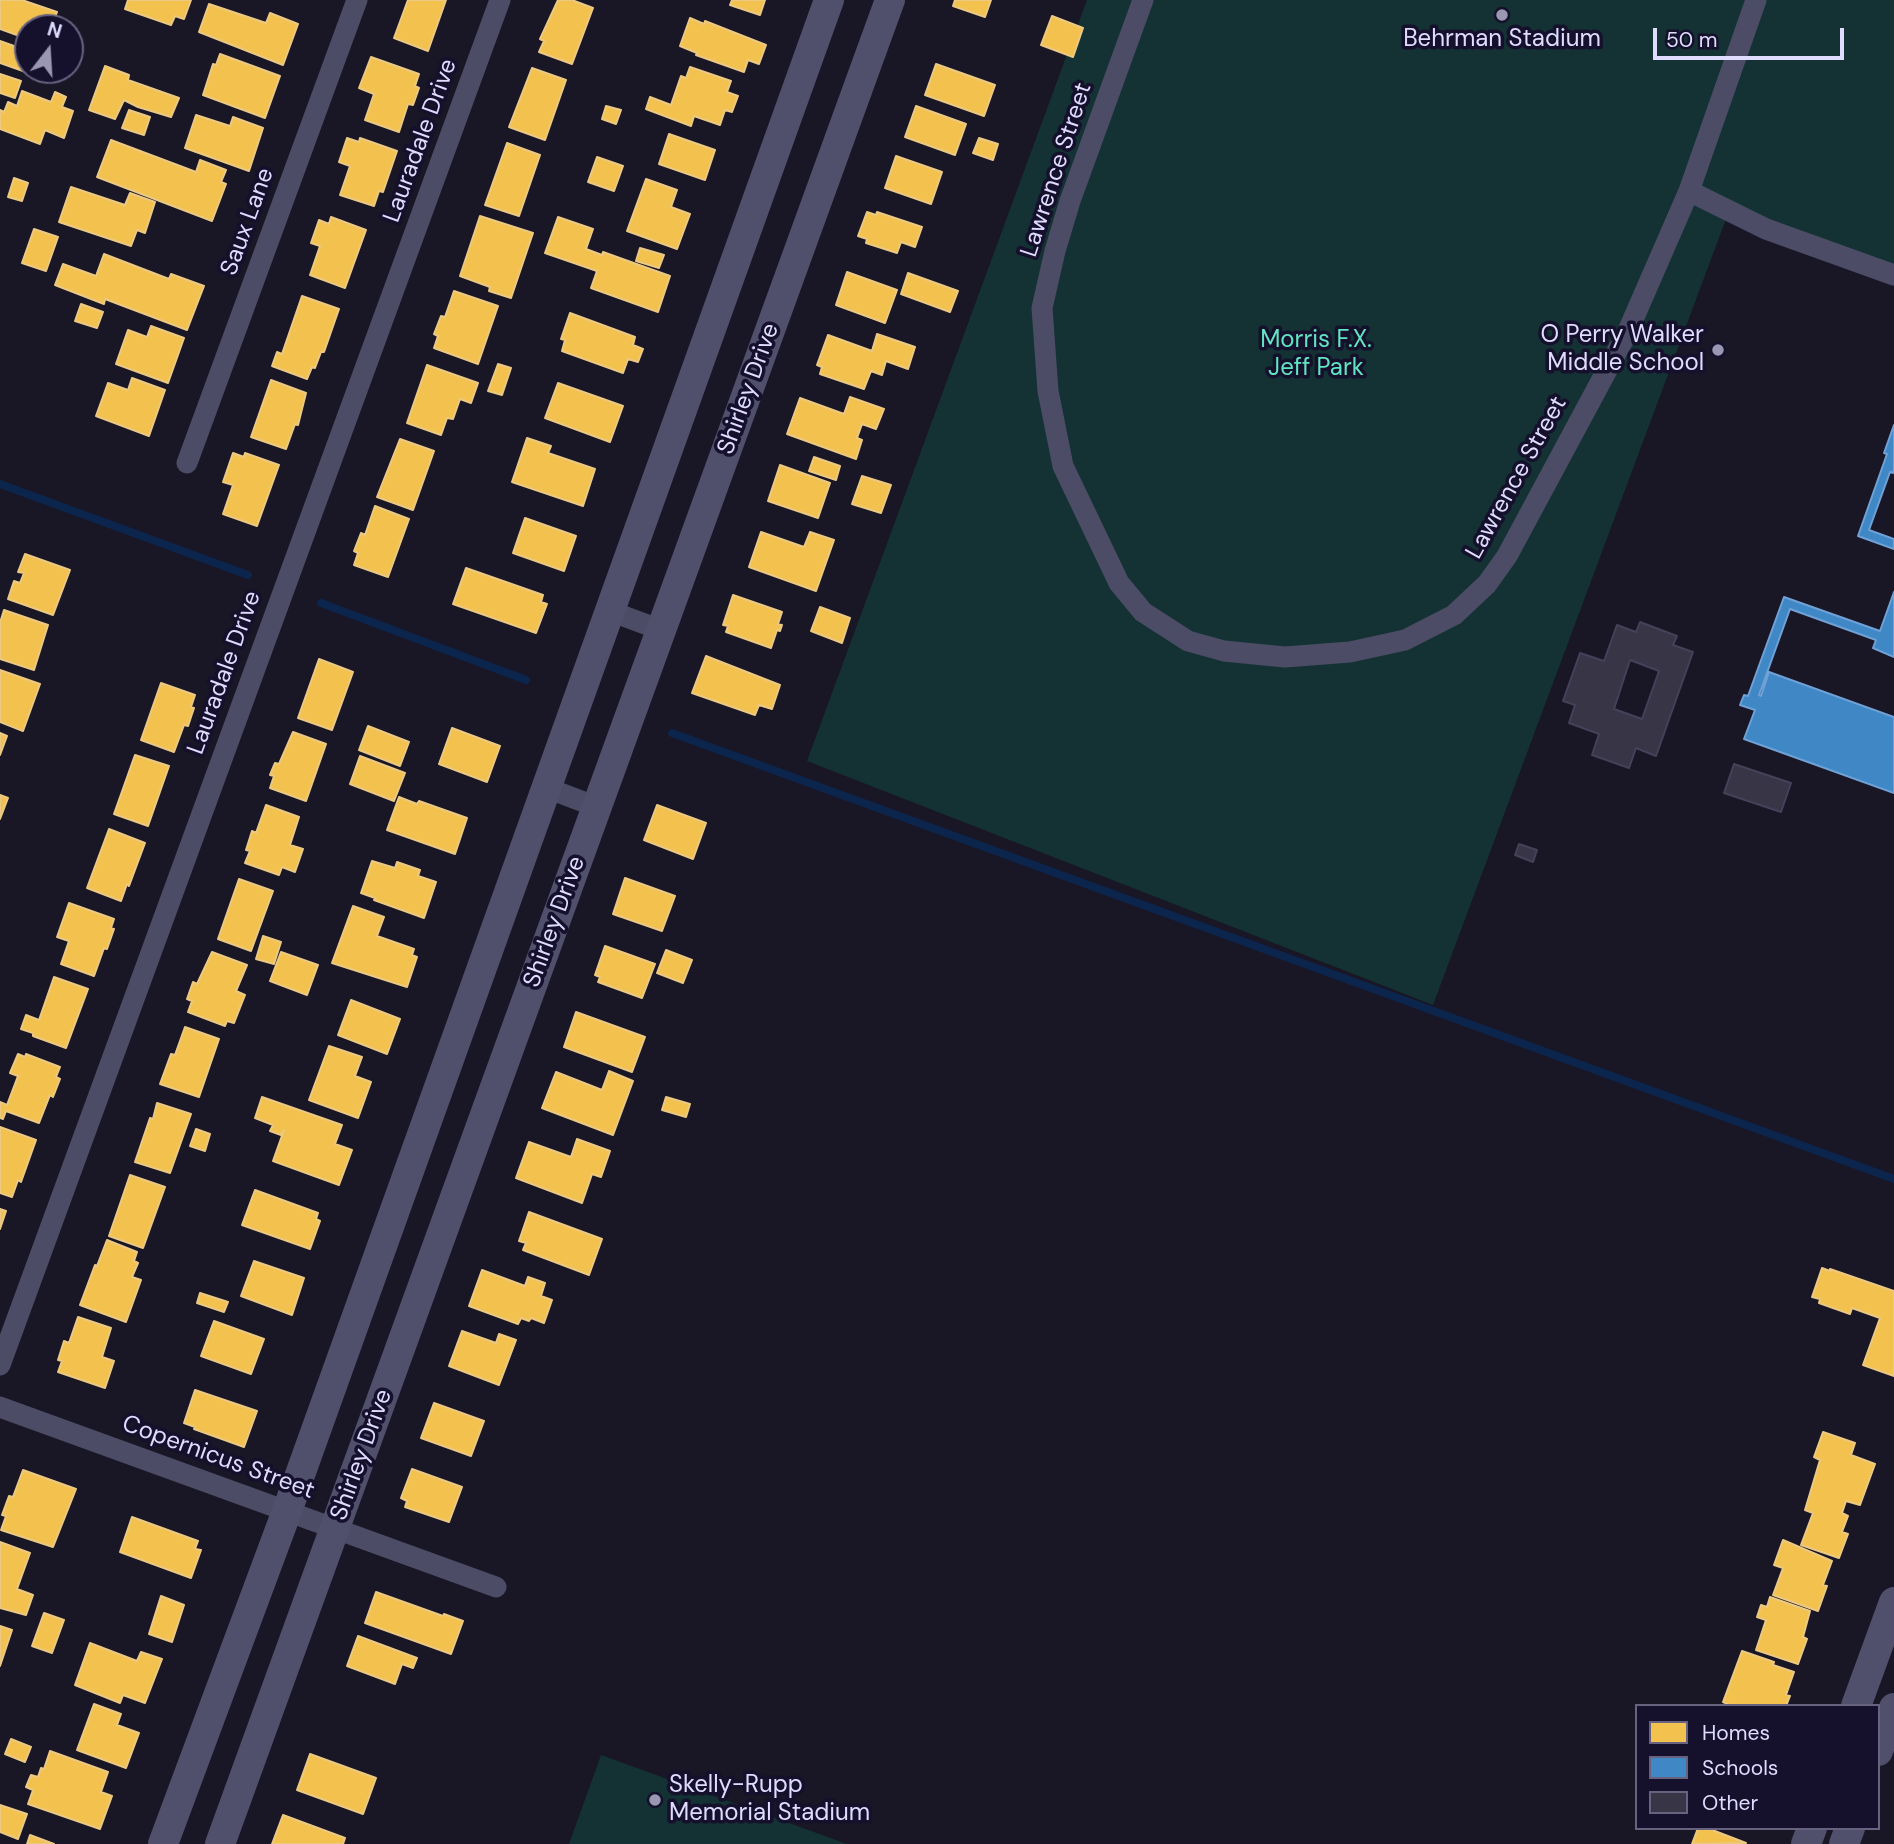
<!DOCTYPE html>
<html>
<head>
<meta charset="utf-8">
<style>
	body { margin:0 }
	#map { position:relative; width:1894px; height:1844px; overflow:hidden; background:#191626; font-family:"DM Sans",sans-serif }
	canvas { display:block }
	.legend { position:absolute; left:1635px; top:1704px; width:245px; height:126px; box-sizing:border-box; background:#15102c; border:2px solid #666280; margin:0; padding:9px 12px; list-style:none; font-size:21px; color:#dfdcff }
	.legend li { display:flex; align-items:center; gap:14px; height:35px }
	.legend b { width:35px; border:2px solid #666280 }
	.north { position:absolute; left:14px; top:14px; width:70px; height:70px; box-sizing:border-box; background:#15102c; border:2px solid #666280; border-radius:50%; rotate:17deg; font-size:19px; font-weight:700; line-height:28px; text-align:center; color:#dfdcff }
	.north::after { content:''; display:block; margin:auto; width:24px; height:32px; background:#9a97b3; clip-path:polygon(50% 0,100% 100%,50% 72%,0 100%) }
	.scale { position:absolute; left:1653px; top:28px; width:191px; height:32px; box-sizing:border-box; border:4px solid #dfdcff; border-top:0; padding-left:9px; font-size:21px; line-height:24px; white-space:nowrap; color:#dfdcff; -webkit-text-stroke:5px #15102c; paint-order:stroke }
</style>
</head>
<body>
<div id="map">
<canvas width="1894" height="1844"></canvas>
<ul class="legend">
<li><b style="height:19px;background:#f2c14e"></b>Homes</li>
<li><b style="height:19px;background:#3f88c5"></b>Schools</li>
<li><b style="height:19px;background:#383547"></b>Other</li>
</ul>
<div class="north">N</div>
<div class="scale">50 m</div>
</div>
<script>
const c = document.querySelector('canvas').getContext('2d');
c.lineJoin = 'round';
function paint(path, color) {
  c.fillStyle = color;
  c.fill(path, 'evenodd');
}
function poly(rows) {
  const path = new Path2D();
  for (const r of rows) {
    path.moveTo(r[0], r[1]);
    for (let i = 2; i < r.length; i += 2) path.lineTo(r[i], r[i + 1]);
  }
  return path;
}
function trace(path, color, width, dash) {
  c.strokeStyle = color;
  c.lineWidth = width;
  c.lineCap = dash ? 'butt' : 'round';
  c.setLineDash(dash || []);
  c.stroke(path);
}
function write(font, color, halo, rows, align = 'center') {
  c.font = font + ' "DM Sans",sans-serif';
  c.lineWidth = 7;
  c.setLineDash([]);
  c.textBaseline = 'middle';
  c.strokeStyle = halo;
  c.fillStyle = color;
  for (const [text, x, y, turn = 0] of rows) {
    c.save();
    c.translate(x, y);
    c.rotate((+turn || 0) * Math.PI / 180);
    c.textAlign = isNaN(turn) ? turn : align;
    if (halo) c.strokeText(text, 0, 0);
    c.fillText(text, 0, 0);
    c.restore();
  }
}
const green = poly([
	[1087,0,1894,0,1894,271,1729,211,1433,1005,807,761],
	[601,1755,847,1844,569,1844]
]);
const homes = poly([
	[0,0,22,0,57,12,53,23,60,26,59,28,28,28,28,39,0,29,0,0],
	[128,0,191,0,184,19,175,16,171,25,125,9,128,0],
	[408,0,446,0,428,51,394,38,408,0],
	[558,0,572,0,593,8,572,64,539,52,544,41,540,39,558,0],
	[732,0,765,0,760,15,730,5,732,0],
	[955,0,991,0,985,17,953,6,955,0],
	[209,4,266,23,270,13,298,24,283,65,199,32,209,4],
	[1052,16,1083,28,1073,57,1041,45,1052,16],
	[690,18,704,24,705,21,766,45,759,64,748,60,744,72,696,55,697,53,680,46,690,18],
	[0,41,28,51,28,70,42,70,40,77,0,63,0,41],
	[220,54,280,76,265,118,203,95,213,64,216,65,220,54],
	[371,57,419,74,415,86,419,88,413,105,408,104,399,132,365,120,374,94,359,88,371,57],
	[936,64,995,85,984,116,925,95,936,64],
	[105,66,129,75,128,80,179,98,171,117,138,107,124,100,115,119,89,110,105,66],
	[690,67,731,81,727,92,738,96,732,112,725,110,720,125,694,116,691,126,646,109,650,97,671,105,681,76,686,78,690,67],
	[532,68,566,80,545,140,509,127,532,68],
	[0,74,21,81,15,98,0,93,0,74],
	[22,91,51,102,55,92,66,97,62,107,73,111,64,138,45,130,40,144,0,129,0,110,4,112,8,102,17,106,22,91],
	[606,106,621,110,616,124,602,119,606,106],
	[916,106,966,124,955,155,905,137,916,106],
	[129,110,150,117,144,135,122,128,129,110],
	[196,115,230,126,233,117,263,128,249,171,185,148,196,115],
	[669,134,715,150,705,180,659,164,669,134],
	[347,138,359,142,360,138,397,151,383,192,379,191,374,206,340,195,350,166,339,162,347,138],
	[979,138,998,144,993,160,973,153,979,138],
	[111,140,196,172,200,160,226,170,221,182,226,184,212,221,97,177,111,140],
	[507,143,540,155,519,216,485,205,507,143],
	[896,156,942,172,931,204,885,188,896,156],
	[597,157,623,166,614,191,588,182,597,157],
	[14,178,28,183,22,201,8,197,14,178],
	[646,179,677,190,671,207,690,214,677,249,627,231,646,179],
	[71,187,125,205,130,193,155,202,145,233,137,230,131,246,59,222,71,187],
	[867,212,876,215,877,212,922,227,915,247,901,242,897,253,866,243,867,239,858,236,867,212],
	[480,216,533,233,511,298,489,291,490,287,460,276,480,216],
	[331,217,366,230,345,288,310,275,320,246,311,243,319,220,329,224,331,217],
	[558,217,593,229,586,249,602,255,603,252,670,276,658,312,591,288,597,271,545,253,558,217],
	[34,229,58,237,46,271,22,263,34,229],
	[640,248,664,255,659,268,636,261,640,248],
	[104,254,169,279,171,274,204,286,187,330,105,299,104,304,55,285,63,264,96,276,104,254],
	[847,272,897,290,885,323,836,305,847,272],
	[908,273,958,291,950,312,901,294,908,273],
	[454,291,498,306,478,364,434,348,438,336,434,334,441,316,445,317,454,291],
	[302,296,339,309,324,352,321,352,315,368,312,367,307,379,272,366,277,352,282,354,302,296],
	[81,304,103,312,97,328,75,321,81,304],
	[570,313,635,337,633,345,643,349,638,362,628,359,623,373,562,351,565,340,561,339,570,313],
	[151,326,184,338,168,383,116,364,128,330,147,337,151,326],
	[877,334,915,347,908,369,886,361,882,375,871,371,864,389,820,374,822,367,817,365,828,335,872,351,877,334],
	[498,364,511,368,502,395,488,391,498,364],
	[427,365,478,383,471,403,460,399,453,419,447,418,441,435,407,423,427,365],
	[132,378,165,390,149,436,96,416,108,383,128,390,132,378],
	[271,380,306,393,298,425,295,424,286,449,251,437,271,380],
	[558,383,623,406,610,442,545,418,558,383],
	[850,397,884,409,876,429,862,424,857,438,862,440,856,459,787,434,800,398,844,414,850,397],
	[527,438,551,446,548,453,595,469,583,506,512,482,527,438],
	[400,439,434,451,413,510,377,497,400,439],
	[233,453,244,457,245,453,279,465,257,526,223,514,233,485,223,482,233,453],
	[814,457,840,466,836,480,809,471,814,457],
	[780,465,830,483,818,518,768,501,780,465],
	[862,476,891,485,881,513,852,504,862,476],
	[375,506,409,519,388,577,354,565,358,553,354,551,361,533,365,535,375,506],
	[525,518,576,536,564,571,513,553,525,518],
	[761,532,804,547,810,532,834,540,816,591,749,567,761,532],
	[25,554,70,570,53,615,8,599,14,581,20,583,24,573,18,572,25,554],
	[466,568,543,595,541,602,547,604,536,633,453,604,466,568],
	[733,595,782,612,778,624,782,625,780,631,777,630,771,648,726,632,728,626,723,625,733,595],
	[820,607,850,618,842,643,811,631,820,607],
	[4,610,48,625,34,670,0,659,0,623,4,610],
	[706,656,780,685,772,709,759,705,755,715,692,693,706,656],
	[319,659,353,672,332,730,298,718,319,659],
	[0,670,40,684,23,731,0,722,0,670],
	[161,683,195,695,191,707,194,708,188,726,184,725,174,752,141,740,161,683],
	[368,726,409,742,400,766,359,750,368,726],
	[452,728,500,746,487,782,439,764,452,728],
	[293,732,326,744,306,801,270,788,274,776,270,775,275,763,279,764,293,732],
	[0,733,7,736,0,755,0,733],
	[135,755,169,766,148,826,114,814,135,755],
	[360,756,405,773,394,801,350,784,360,756],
	[0,795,8,798,0,819,0,795],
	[399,797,417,804,419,801,467,818,455,854,387,830,399,797],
	[266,805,299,817,290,845,303,849,295,872,282,867,279,875,245,863,250,851,246,850,252,831,256,833,266,805],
	[657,805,706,823,693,859,644,840,657,805],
	[109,829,145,843,129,886,127,884,121,901,87,888,109,829],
	[372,861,395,868,397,862,420,870,418,876,436,882,424,918,374,900,375,898,361,893,372,861],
	[625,878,675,896,662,931,613,914,625,878],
	[239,879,273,891,251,951,218,939,239,879],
	[69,903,114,919,111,928,114,929,107,949,104,948,94,976,61,964,69,941,57,937,69,903],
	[353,906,384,917,377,936,414,949,412,955,417,957,407,987,332,963,353,906],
	[263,936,281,942,274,964,256,959,263,936],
	[605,946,655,964,642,998,598,982,600,977,595,975,605,946],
	[666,950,692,960,683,983,657,973,666,950],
	[212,952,247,965,236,991,245,995,234,1023,227,1021,225,1026,188,1012,192,1001,187,999,193,982,197,984,212,952],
	[281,952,318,965,307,995,270,981,281,952],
	[54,977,88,989,66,1048,33,1036,33,1033,21,1029,26,1015,39,1020,54,977],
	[351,1000,400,1019,387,1054,338,1035,351,1000],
	[576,1012,645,1037,632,1072,564,1047,576,1012],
	[185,1027,219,1039,199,1097,160,1084,171,1054,175,1055,185,1027],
	[329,1046,362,1057,355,1076,371,1082,358,1118,309,1100,329,1046],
	[18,1054,25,1057,26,1054,60,1067,56,1077,60,1079,53,1097,50,1095,39,1123,6,1111,3,1119,0,1118,0,1102,7,1105,18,1076,10,1073,18,1054],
	[609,1071,633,1081,613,1135,542,1108,556,1072,602,1090,609,1071],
	[262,1097,342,1125,335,1144,352,1150,339,1185,273,1161,284,1130,281,1135,270,1131,273,1125,255,1118,262,1097],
	[666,1097,690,1104,686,1117,662,1110,666,1097],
	[157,1103,191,1114,170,1173,135,1162,150,1118,153,1119,157,1103],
	[0,1127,36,1140,21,1182,18,1180,12,1197,0,1193,0,1127],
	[196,1129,210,1134,205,1151,190,1146,196,1129],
	[577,1139,610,1151,601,1177,592,1174,582,1203,516,1178,529,1142,571,1157,577,1139],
	[130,1175,165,1187,143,1248,109,1236,130,1175],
	[255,1190,318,1213,316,1219,320,1221,310,1249,242,1225,255,1190],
	[0,1209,6,1211,0,1229,0,1209],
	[529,1212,602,1239,589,1275,523,1250,526,1243,519,1241,529,1212],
	[107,1240,137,1252,134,1261,138,1263,132,1277,141,1280,126,1322,80,1305,95,1265,97,1266,107,1240],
	[254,1261,304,1278,292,1315,241,1296,254,1261],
	[1822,1268,1830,1271,1830,1269,1894,1291,1894,1376,1863,1365,1880,1318,1852,1308,1850,1314,1819,1303,1820,1299,1812,1297,1822,1268],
	[482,1270,525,1286,528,1277,545,1283,541,1296,552,1300,544,1323,531,1318,529,1321,521,1318,518,1324,469,1306,482,1270],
	[200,1293,228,1302,224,1312,197,1303,200,1293],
	[78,1317,111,1328,102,1357,114,1361,105,1388,58,1372,62,1361,58,1360,64,1341,69,1343,78,1317],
	[214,1321,264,1339,251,1374,201,1356,214,1321],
	[462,1331,496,1343,499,1334,516,1340,499,1385,449,1366,462,1331],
	[195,1390,257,1411,244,1447,194,1429,195,1427,184,1423,195,1390],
	[434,1403,484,1421,471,1456,421,1438,434,1403],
	[1823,1432,1855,1443,1851,1455,1875,1464,1860,1505,1846,1501,1842,1513,1848,1516,1842,1532,1848,1534,1839,1558,1801,1545,1813,1513,1805,1510,1820,1460,1814,1457,1823,1432],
	[412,1469,462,1487,449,1522,405,1507,407,1501,401,1498,412,1469],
	[23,1470,76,1489,53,1547,1,1530,6,1516,2,1515,9,1496,13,1497,23,1470],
	[132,1517,198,1541,195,1549,201,1550,191,1578,120,1552,132,1517],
	[1783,1540,1832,1561,1823,1585,1827,1586,1818,1611,1773,1595,1783,1568,1774,1565,1783,1540],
	[0,1542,30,1553,17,1589,33,1595,26,1615,0,1608,0,1542],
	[376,1592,443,1616,444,1614,463,1621,451,1654,365,1623,376,1592],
	[161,1596,184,1605,172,1642,149,1634,161,1596],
	[1770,1597,1810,1611,1803,1637,1807,1639,1798,1664,1756,1650,1766,1620,1757,1617,1761,1605,1767,1607,1770,1597],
	[44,1613,64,1620,52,1653,32,1646,44,1613],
	[0,1626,12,1630,0,1666,0,1626],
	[358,1636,417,1658,413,1668,402,1664,395,1684,347,1666,358,1636],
	[90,1643,137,1661,141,1652,162,1659,145,1703,123,1695,120,1703,75,1685,90,1643],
	[1742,1651,1774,1662,1773,1665,1794,1672,1786,1695,1790,1696,1786,1706,1732,1706,1723,1702,1742,1651],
	[94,1704,121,1714,117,1725,139,1733,126,1768,77,1750,94,1704],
	[11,1739,31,1747,25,1762,5,1754,11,1739],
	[50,1751,108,1772,101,1792,112,1796,100,1829,28,1804,33,1790,26,1787,31,1775,38,1777,41,1768,44,1769,50,1751],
	[310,1754,376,1778,363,1814,297,1790,310,1754],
	[0,1805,27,1814,18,1839,0,1832,0,1805],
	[283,1815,345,1838,343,1844,272,1844,283,1815],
	[1698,1828,1707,1828,1746,1843,1692,1844,1698,1828],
	[30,1835,54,1844,27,1844,30,1835]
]);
const schools = poly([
	[1894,425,1894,469,1893,473,1890,472,1869,530,1894,539,1894,549,1858,536,1887,454,1884,453,1894,425],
	[1894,592,1894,657,1873,648,1876,640,1790,609,1759,695,1761,696,1769,672,1894,717,1894,793,1744,739,1755,710,1740,705,1744,695,1748,696,1784,597,1880,631,1894,592]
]);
const stream = poly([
	[0,484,248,575],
	[321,603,526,680],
	[672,733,1894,1179]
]);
const building = poly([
	[1640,622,1677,636,1673,645,1693,652,1656,756,1636,748,1629,768,1592,755,1599,734,1569,723,1575,705,1563,701,1580,653,1604,661,1617,625,1636,632,1640,622],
	[1630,660,1659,671,1642,719,1614,709,1630,660],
	[1734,764,1791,783,1781,812,1724,793,1734,764],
	[1519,844,1537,850,1533,862,1515,855,1519,844]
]);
const street = poly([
	[1143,0,1070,201,1055,251,1042,308,1048,391,1063,466,1119,583,1143,612,1188,641,1224,651,1285,657,1350,652,1405,640,1454,615,1487,584,1507,556,1628,331,1689,191,1756,0],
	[1689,191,1766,229,1894,275],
	[187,463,357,0],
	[610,611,661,630],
	[547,788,597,807],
	[0,1365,500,0],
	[0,1407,496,1587]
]);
const secondary = poly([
	[1856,1706,1894,1602],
	[1878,1751,1894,1708],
	[163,1844,287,1511,829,0],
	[220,1844,890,0],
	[1806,1844,1812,1828],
	[1844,1844,1850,1828]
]);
const markers = [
	[1502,15,7,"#9a97b3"],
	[1718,350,7,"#9a97b3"],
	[655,1800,7,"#9a97b3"]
];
const poiNames = [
	["Behrman Stadium",1502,40],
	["O Perry Walker",1704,336,"right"],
	["Middle School",1704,364,"right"],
	["Skelly-Rupp",669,1786,"left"],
	["Memorial Stadium",669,1814,"left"]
];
const streetNames = [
	["Lauradale Drive",421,141,-70],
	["Lawrence Street",1057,170,-72],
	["Saux Lane",248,222,-70],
	["Shirley Drive",749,389,-70],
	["Lawrence Street",1517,478,-61],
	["Lauradale Drive",225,673,-70],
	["Shirley Drive",555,922,-70],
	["Shirley Drive",362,1455,-70],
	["Copernicus Street",218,1458,20]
];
const parkNames = [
	["Morris F.X.",1316,341],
	["Jeff Park",1316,369]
];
paint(green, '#143233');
paint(homes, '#f2c14e');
trace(homes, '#ecc983', 2);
paint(schools, '#3f88c5');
trace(schools, '#6fa1d6', 2);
trace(stream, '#0c254c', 8);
paint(building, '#383547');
trace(building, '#454159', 2);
trace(street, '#4c4c66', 21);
trace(secondary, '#504f6c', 30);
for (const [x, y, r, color] of markers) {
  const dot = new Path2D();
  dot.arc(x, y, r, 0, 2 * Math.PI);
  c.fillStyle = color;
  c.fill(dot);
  trace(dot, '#15102c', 2.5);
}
write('24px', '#dfdcff', '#15102c', poiNames);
write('24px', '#dfdcff', '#15102c', streetNames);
write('24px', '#62e5c2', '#15102c', parkNames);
</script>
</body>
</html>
